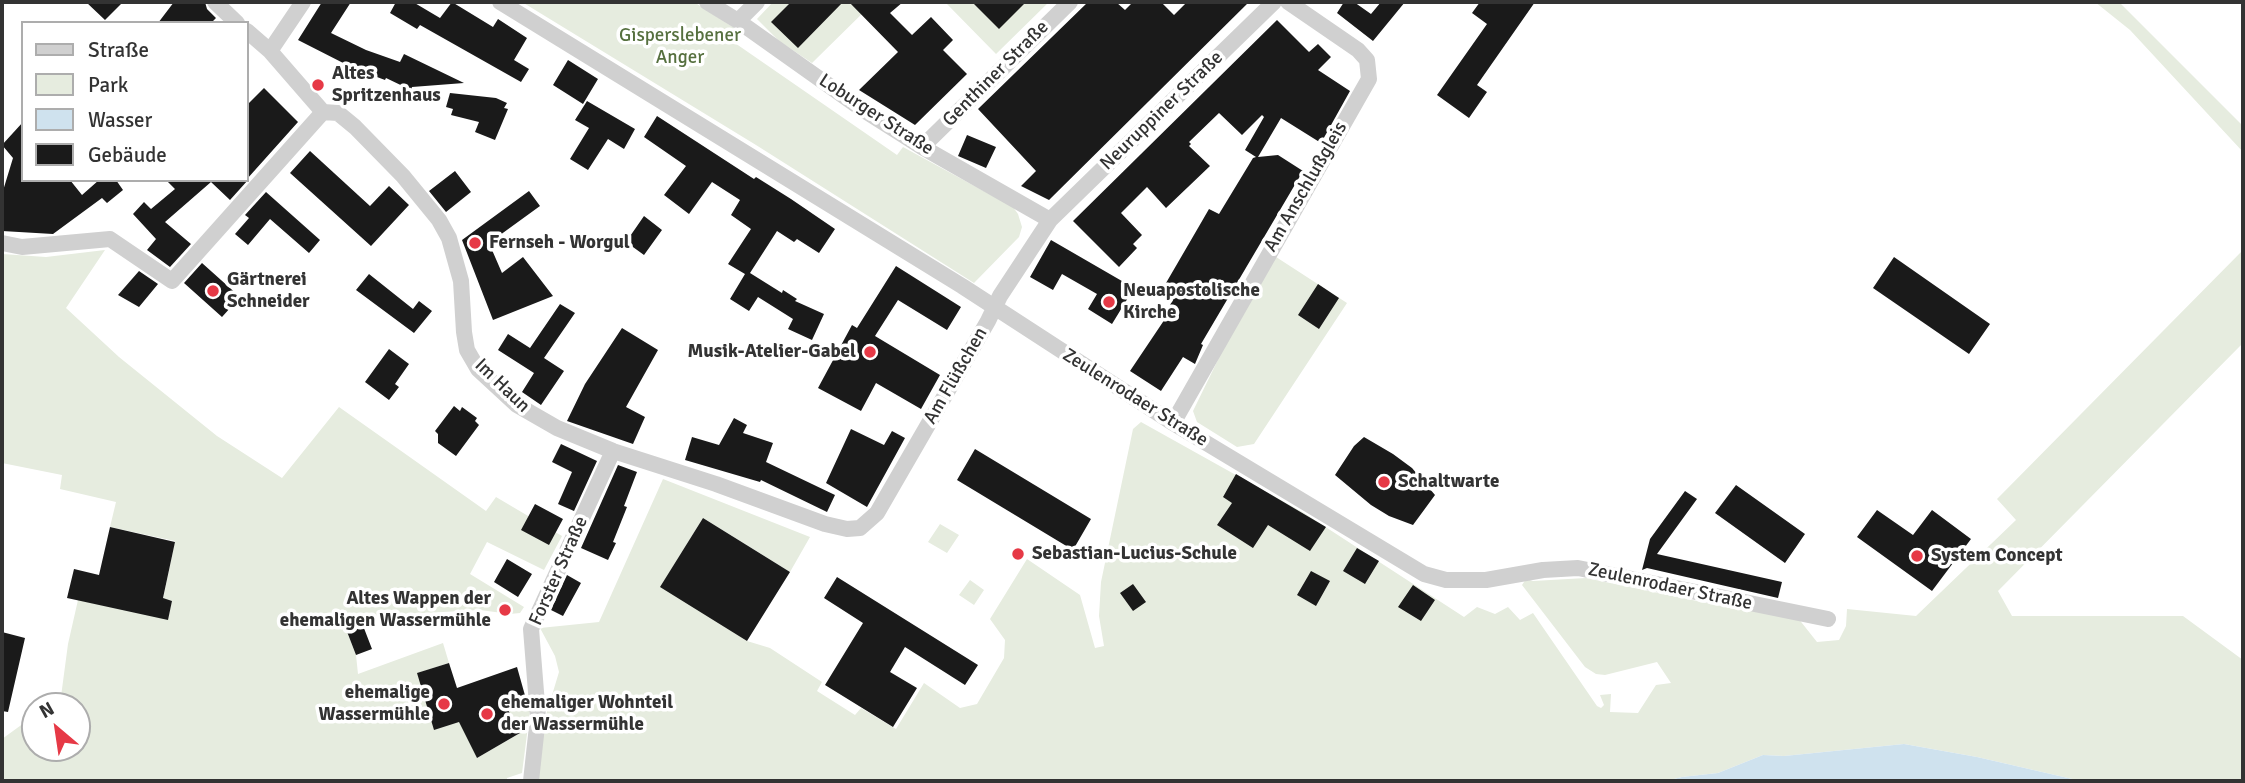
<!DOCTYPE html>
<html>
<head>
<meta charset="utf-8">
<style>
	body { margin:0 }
	#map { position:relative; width:2245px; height:783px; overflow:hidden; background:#fff; font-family:Signika,sans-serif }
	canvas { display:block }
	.frame { position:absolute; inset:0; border:4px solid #333; pointer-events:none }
	.legend { position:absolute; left:21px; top:21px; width:228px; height:161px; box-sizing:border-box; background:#fff; border:2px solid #adadad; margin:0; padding:9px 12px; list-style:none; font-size:21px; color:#333 }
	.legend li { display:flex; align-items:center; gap:14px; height:35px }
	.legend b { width:35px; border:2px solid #adadad }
	.north { position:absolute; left:21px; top:692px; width:70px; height:70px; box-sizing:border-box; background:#fff; border:2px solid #adadad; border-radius:50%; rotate:331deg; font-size:19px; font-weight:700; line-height:28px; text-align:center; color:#333 }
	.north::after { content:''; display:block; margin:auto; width:24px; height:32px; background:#e63946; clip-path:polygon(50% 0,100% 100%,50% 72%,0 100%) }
</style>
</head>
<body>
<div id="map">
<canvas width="2245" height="783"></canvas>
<div class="frame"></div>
<ul class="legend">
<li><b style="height:9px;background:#d0d0d0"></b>Straße</li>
<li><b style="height:19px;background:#e6ecdf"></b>Park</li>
<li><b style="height:19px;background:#cfe2ee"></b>Wasser</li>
<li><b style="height:19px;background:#1a1a1a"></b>Gebäude</li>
</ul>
<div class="north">N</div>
</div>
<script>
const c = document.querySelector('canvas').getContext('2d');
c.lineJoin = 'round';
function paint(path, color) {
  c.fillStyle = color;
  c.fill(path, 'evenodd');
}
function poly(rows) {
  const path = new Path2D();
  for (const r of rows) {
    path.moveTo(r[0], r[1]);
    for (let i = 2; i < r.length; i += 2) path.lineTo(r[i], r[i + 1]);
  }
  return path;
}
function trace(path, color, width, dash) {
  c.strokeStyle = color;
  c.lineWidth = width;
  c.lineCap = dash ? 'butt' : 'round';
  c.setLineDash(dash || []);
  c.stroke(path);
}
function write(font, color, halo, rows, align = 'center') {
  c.font = font + ' Signika,sans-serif';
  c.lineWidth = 7;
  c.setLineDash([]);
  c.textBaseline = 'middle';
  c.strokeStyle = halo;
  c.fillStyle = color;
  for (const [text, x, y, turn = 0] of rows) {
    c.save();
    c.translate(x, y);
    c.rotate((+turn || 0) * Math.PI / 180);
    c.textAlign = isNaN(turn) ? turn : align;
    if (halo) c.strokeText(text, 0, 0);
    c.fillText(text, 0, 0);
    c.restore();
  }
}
const green = poly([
	[522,2,694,2,739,31,732,41,897,155,903,147,1013,207,1018,214,1022,227,1019,237,974,283,756,145],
	[773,2,874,2,812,63,779,41,757,19],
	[945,2,1049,2,996,54],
	[2095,2,2119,2,2243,126,2243,152,2130,30],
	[105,250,66,308,119,357,217,436,282,478,339,407,486,511,496,497,562,536,544,570,487,542,470,574,524,607,520,613,510,614,480,610,425,613,377,618,346,629,356,655,358,674,443,643,449,663,418,673,466,720,477,758,520,733,509,711,531,703,522,773,507,778,507,781,2,781,2,739,35,715,35,748,77,748,77,706,49,706,60,704,68,644,78,600,168,619,172,601,163,599,175,541,110,527,116,502,60,489,62,475,2,463,2,254,46,257],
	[2243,250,2243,343,1998,591,2012,616,2183,616,2243,660,2243,780,2081,781,1977,757,1904,744,1784,756,1763,755,1718,773,1682,777,1666,781,535,781,546,715,559,672,555,656,540,628,599,622,663,479,810,537,790,572,703,518,661,586,747,641,770,648,822,682,817,691,855,715,861,708,896,729,924,683,960,708,977,704,1004,658,1005,640,990,619,1027,559,1080,595,1095,648,1104,646,1099,616,1101,582,1133,429,1141,422,1304,513,1464,617,1477,607,1495,614,1508,607,1520,620,1533,613,1597,706,1601,708,1604,705,1600,695,1611,694,1610,712,1638,713,1656,685,1671,683,1657,662,1605,675,1596,674,1585,667,1522,585,1526,579,1533,581,1586,578,1726,607,1798,618,1817,642,1839,640,1846,626,1847,609,1916,616,2016,520,1997,499],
	[1273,255,1347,303,1254,444,1237,447,1197,422,1193,411,1251,292],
	[940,524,959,535,947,553,928,542],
	[970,580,984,590,974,605,959,595]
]);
const water = poly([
	[1904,744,1977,757,2081,781,1666,781,1682,777,1718,773,1763,755,1784,756]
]);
const building = poly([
	[86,2,123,2,105,20],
	[174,2,205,2,207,9,216,18,211,23,158,23],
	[322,2,351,2,331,33,366,50,400,62,404,54,464,83,412,87,411,90,386,78,385,80,353,68,298,40],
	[396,2,413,2,440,18,452,2,493,27,498,19,527,38,514,60,529,69,521,82,420,25,417,29,390,13],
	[791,2,843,2,798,48,771,22],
	[849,2,903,2,890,13,912,35,931,17,953,40,943,50,967,74,915,125,859,90,898,52],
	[972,2,1026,2,999,29],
	[1088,2,1116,2,1125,10,1133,2,1161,2,1174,15,1187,2,1249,2,1049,200,1021,186,1036,171,978,109],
	[1344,2,1354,2,1371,14,1381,2,1405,2,1373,41,1337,13],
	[1480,2,1535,2,1477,85,1487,92,1469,118,1437,95,1487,24,1472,13],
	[1277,20,1309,52,1318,44,1331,57,1318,70,1350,91,1321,143,1281,118,1258,157,1278,155,1303,171,1201,344,1203,345,1195,364,1183,357,1161,391,1130,371,1173,307,1170,305,1178,290,1166,283,1198,228,1209,209,1219,214,1253,158,1256,157,1245,150,1264,117,1262,115,1242,135,1219,113,1189,142,1191,144,1189,146,1210,166,1166,208,1147,187,1121,213,1142,235,1133,244,1137,248,1119,267,1073,221],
	[568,60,598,79,583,104,553,85],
	[264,88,298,122,247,179,247,105],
	[450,93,496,98,507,103,504,108,508,109,495,140,475,132,479,122,451,115,453,109,446,107],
	[587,101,635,129,624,149,608,139,588,170,570,159,589,128,575,120],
	[657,116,754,179,756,177,791,199,835,229,819,253,797,239,794,242,777,231,750,273,782,293,783,290,797,299,795,301,824,314,812,340,788,329,793,319,758,297,749,311,730,299,745,274,728,264,751,229,731,215,740,200,712,182,689,214,664,195,686,166,644,137],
	[23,122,23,180,70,180,82,195,99,180,116,180,123,190,107,203,102,198,53,234,2,231,2,194,13,158,2,145],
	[967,135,996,147,986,168,958,156],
	[310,151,370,206,389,186,409,205,371,246,290,173],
	[455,171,471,192,446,212,429,191],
	[166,180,248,180,230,200,211,182,165,222,191,244,170,267,147,250,156,239,133,214,144,202,151,209,175,189],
	[529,191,540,206,489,243,502,273,523,257,553,296,493,320,462,240],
	[266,192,320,240,309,253,270,219,248,245,235,234,249,218,245,215],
	[644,216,662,230,644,255,626,242],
	[1051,240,1134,288,1112,324,1088,309,1097,294,1062,274,1053,290,1030,277],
	[1894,257,1990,324,1969,354,1873,288],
	[202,263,240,297,222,317,184,283],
	[896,266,961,307,947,330,898,300,875,336,940,375,921,409,876,383,861,411,818,388,852,325,857,328],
	[139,271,158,284,139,307,118,295],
	[369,274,413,309,419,301,432,311,414,333,356,290],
	[1318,284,1339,298,1319,329,1298,315],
	[560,304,575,313,544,358,564,371,541,405,522,392,534,373,498,350,508,334,530,348],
	[622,328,658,350,626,407,645,417,633,444,567,421,585,384],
	[389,349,409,364,395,384,399,387,389,400,365,382],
	[454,406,460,411,462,407,477,418,475,421,479,425,456,456,438,443,438,434,435,431],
	[734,418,747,425,743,433,773,443,766,462,835,495,827,512,761,480,760,482,685,460,692,437,719,445],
	[851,429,884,445,892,431,905,438,867,507,826,483],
	[1364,437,1393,454,1412,468,1435,495,1413,525,1389,516,1371,505,1335,475,1354,446],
	[561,444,597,461,574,511,558,504,572,472,552,462],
	[975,449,1091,519,1073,550,957,480],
	[618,465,637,472,624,506,627,507,613,542,616,543,608,560,581,548],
	[1236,474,1326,527,1310,551,1268,525,1253,548,1217,525,1232,503,1223,497],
	[1736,485,1805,534,1785,563,1715,513],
	[1685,491,1697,499,1657,554,1782,582,1778,598,1647,568,1642,570,1650,539],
	[535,504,563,519,549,545,521,530],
	[1877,510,1913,535,1932,510,1971,539,1932,591,1857,537],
	[703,518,790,572,747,641,660,587],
	[110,527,175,542,163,598,172,601,168,620,67,598,74,569,99,575],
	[1357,548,1379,561,1365,584,1343,571],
	[507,559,532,574,518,597,494,582],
	[1311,571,1330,581,1316,606,1297,595],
	[567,575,581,583,563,616,551,610],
	[837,577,978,665,965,685,905,647,890,672,917,688,893,727,825,685,863,623,824,598],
	[1133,584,1146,602,1133,611,1120,593],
	[1413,585,1435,600,1421,621,1398,607],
	[362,623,372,649,356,655,346,629],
	[2,632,25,638,8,712,2,711],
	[449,663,457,688,517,667,526,699,506,706,520,733,477,758,459,722,434,730,417,673]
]);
const street = poly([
	[215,2,237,23],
	[500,2,962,286,1173,423,1424,574,1446,580,1486,580,1543,570,1578,568,1828,619],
	[707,2,738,21,862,109,922,147,1050,220],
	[738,21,757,2],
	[247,31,270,51,323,112],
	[270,51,303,2],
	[323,112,338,113,355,127,403,176,439,220,449,238,461,281,464,332,467,350,478,369,517,405,557,428,613,451,716,484,825,524,847,529,860,528,877,513,988,321,1000,296,1050,220,1274,2],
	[922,147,1070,2],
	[2,243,22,247,110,239,172,281,323,112],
	[1173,423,1369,79,1367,60,1358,50,1288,2],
	[531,781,538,717,531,629,613,451]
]);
const markers = [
	[318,85,7,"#e63946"],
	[475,243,7,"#e63946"],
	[213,291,7,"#e63946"],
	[1109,302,7,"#e63946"],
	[870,352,7,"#e63946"],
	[1384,482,7,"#e63946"],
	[1018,554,7,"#e63946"],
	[1917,556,7,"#e63946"],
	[505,610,7,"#e63946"],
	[444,704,7,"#e63946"],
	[487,714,7,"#e63946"]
];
const parkNames = [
	["Gisperslebener",680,36],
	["Anger",680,58]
];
const poiNames = [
	["Altes",332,74],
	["Spritzenhaus",332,96],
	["Fernseh - Worgul",489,243],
	["Gärtnerei",227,280],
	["Schneider",227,302],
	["Neuapostolische",1123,291],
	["Kirche",1123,313],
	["Musik-Atelier-Gabel",856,352,"right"],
	["Schaltwarte",1398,482],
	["Sebastian-Lucius-Schule",1032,554],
	["System Concept",1931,556],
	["Altes Wappen der",491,599,"right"],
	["ehemaligen Wassermühle",491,621,"right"],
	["ehemalige",430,693,"right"],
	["Wassermühle",430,715,"right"],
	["ehemaliger Wohnteil",501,703],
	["der Wassermühle",501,725]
];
const streetNames = [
	["Genthiner Straße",996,74,-45],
	["Neuruppiner Straße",1162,111,-44],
	["Loburger Straße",876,115,33],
	["Am Anschlußgleis",1306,187,-60],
	["Am Flüßchen",956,376,-60],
	["Im Haun",502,386,44],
	["Zeulenrodaer Straße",1135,398,32],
	["Forster Straße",559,571,-66],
	["Zeulenrodaer Straße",1670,587,12]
];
paint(green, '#e6ecdf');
paint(water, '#cfe2ee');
paint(building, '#1a1a1a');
trace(street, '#d0d0d0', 16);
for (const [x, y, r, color] of markers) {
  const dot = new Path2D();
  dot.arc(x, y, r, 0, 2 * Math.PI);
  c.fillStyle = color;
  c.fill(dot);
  trace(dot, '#fff', 2.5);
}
write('19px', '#56703f', '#fff', parkNames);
write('bold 19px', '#333', '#fff', poiNames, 'left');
write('19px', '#333', '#fff', streetNames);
</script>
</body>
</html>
